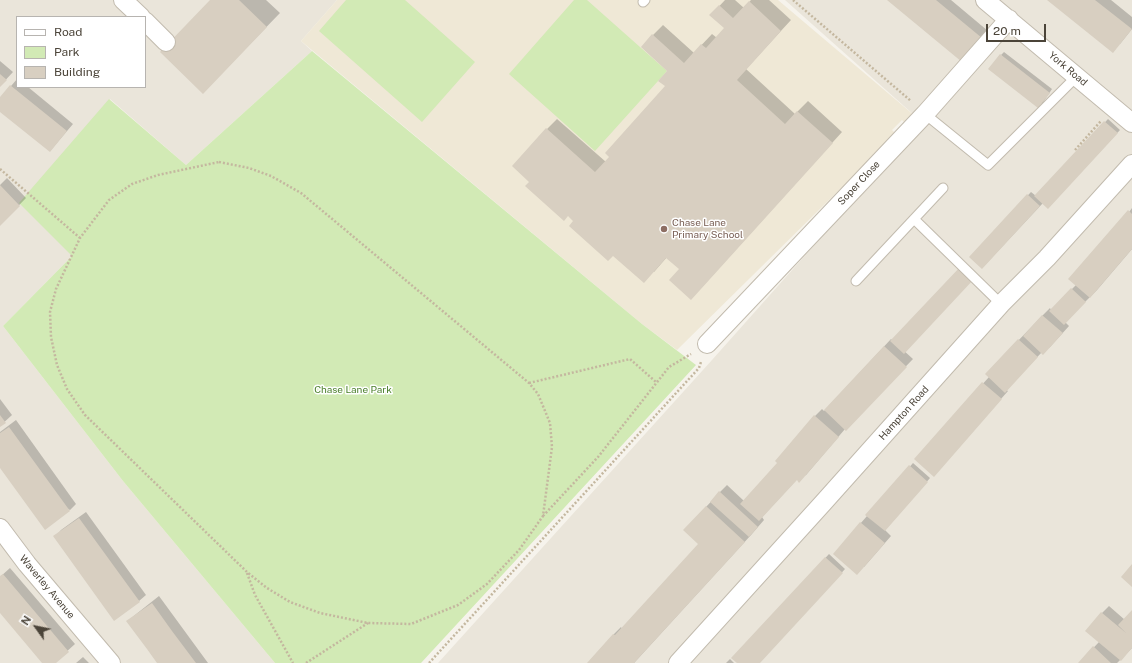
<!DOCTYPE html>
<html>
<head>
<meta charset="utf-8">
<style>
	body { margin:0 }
	#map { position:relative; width:1132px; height:663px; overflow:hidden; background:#f6f3ec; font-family:"Public Sans",sans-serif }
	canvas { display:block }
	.legend { position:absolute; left:16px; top:16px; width:130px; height:72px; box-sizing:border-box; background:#fff; border:1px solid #b7b4b0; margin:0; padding:5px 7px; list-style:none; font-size:12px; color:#4b4439 }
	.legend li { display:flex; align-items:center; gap:8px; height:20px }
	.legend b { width:20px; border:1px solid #b7b4b0 }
	.north { position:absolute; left:16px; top:607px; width:40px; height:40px; -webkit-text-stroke:3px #fff; paint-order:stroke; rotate:303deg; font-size:11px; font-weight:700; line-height:16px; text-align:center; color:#4b4439 }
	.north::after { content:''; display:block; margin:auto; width:14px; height:18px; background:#4b4439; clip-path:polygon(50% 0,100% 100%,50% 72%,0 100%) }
	.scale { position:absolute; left:986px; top:24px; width:60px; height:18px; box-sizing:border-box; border:2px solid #4b4439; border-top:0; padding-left:5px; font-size:12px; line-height:14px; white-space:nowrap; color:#4b4439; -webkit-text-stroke:3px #fff; paint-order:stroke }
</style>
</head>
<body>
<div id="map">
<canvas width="1132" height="663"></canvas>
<ul class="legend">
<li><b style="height:5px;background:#fff"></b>Road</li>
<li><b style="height:11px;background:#d2eab5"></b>Park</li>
<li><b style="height:11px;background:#d8cfc1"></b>Building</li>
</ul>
<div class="north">N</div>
<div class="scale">20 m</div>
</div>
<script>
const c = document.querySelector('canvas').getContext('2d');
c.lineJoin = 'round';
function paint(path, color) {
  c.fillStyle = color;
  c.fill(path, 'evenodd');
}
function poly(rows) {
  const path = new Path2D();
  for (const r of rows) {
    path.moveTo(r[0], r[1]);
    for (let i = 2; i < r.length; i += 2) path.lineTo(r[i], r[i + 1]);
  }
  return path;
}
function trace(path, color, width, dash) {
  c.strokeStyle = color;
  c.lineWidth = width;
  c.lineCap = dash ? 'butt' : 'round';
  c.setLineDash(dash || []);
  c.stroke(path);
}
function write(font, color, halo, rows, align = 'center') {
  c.font = font + ' "Public Sans",sans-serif';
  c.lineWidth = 3;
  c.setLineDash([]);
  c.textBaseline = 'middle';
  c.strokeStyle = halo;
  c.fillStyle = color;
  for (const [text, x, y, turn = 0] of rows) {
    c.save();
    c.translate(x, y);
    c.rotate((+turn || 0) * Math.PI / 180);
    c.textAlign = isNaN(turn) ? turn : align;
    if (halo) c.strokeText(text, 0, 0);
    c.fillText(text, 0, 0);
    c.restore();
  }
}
const residential = poly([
	[0,0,337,0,301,41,312,51,186,165,110,99,72,256,3,326,123,481,275,663,0,663],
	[17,17,145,17,145,87,17,87],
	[785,0,1132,0,1132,663,438,663,712,360,923,123]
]);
const education = poly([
	[337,0,778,0,915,116,906,124,902,120,892,130,896,134,677,350,642,324,301,41]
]);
const green = poly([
	[346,0,405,0,475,62,422,122,319,31],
	[574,0,587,0,667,71,595,151,509,74],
	[312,51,642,324,696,365,421,663,275,663,123,481,3,326,72,256,19,203,109,99,186,165]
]);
const shadow = poly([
	[211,0,266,0,280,13,216,79],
	[725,0,735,0,744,8,751,0,769,0,791,20,746,69,795,114,808,101,842,132,701,288,667,257,654,272,575,220,547,129,557,119,606,162,666,86,668,71,653,35,663,25,694,53,712,34,717,38,726,28,711,15],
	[888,0,951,0,988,31,968,54],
	[1048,0,1111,0,1132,17,1132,29,1120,44],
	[1004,52,1052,89,1042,104,1001,55],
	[0,61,13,72,0,86],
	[17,79,17,87,28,87,73,124,50,151,0,111,0,99],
	[1108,119,1120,130,1051,204,1043,203,982,268,970,257,1031,192,1036,196],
	[7,178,26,198,0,225,0,185],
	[1132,208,1132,249,1097,290,1065,322,1069,326,1050,347,1042,352,1006,390,1008,391,940,468,915,459,989,377,986,374,1043,315,1050,308,1051,310,1076,285],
	[891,339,913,359,845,429,806,475,797,479,762,517,764,520,751,535,634,663,588,663,614,634,621,627,622,629,700,544,706,507,720,492,727,485,744,501,778,463,776,461,815,416,822,409,824,411],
	[0,399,12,415,0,426],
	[16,420,76,504,70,510,0,467,0,432],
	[913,463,930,478,885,530,891,536,864,567,834,554],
	[86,512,146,595,139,601,55,537,61,530],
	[829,554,845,569,759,663,738,663,733,658],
	[10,568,75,644,54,663,44,663,0,611,0,577],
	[159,596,208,663,158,663,128,621,135,615],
	[1109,606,1125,620,1132,611,1132,648,1117,663,1079,663,1099,642,1102,613],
	[83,657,89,663,76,663],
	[730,659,734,663,726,663]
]);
const building = poly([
	[210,0,239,0,267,27,203,94,160,52],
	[887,0,936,0,982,38,962,62],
	[1047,0,1095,0,1132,29,1113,53],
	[749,1,781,31,737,80,785,124,797,111,833,143,691,300,669,280,679,269,666,258,644,283,613,256,608,261,569,226,573,221,568,216,564,221,525,186,529,182,512,166,546,128,595,172,609,157,605,153,665,86,658,81,667,71,641,47,652,34,684,63,701,44,706,48,724,28,709,15,719,5,733,18],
	[1000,54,1050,93,1038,108,988,69],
	[0,74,7,80,0,87],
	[10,85,67,131,50,152,0,112,0,97],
	[1104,121,1118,133,1048,209,1034,196],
	[0,185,20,206,0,226],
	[1027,194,1040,206,982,269,969,257],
	[1128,210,1132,214,1132,249,1090,298,1068,279],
	[961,266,974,279,904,354,890,341],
	[1071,288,1086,302,1064,325,1049,311],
	[1042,315,1063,333,1043,355,1023,336],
	[1018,339,1038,357,1005,393,985,374],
	[884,346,907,367,846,431,824,410],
	[982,382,1002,399,934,477,914,459],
	[0,415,6,423,0,427],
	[814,415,839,437,799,483,797,480,759,521,740,504,777,463,775,461],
	[9,427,70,511,45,530,0,468,0,433],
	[909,465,928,482,885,531,865,515],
	[719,491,758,527,749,537,710,502],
	[706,506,745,542,634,663,587,663,613,634,615,635,698,544,683,530],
	[79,518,140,602,114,621,53,536],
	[860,522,885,543,857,575,833,554],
	[825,557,843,573,760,663,737,663,731,658],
	[1132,564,1132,587,1121,577],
	[3,574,69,652,56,663,42,663,0,613,0,576],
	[152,603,172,631,196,663,157,663,147,649,126,621],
	[1132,610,1132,648,1121,661,1085,631,1101,612,1126,633,1118,625],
	[1093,646,1111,663,1078,663]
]);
const path = poly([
	[793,0,911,101],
	[1075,150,1101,121],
	[219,162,249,168,271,176,301,193,529,383,538,394,550,423,552,447,543,516,519,550,487,584,458,605,411,624,368,623,320,613,290,602,267,588,247,572,85,415,67,389,57,365,51,337,50,312,56,289,80,238,109,200,132,184,158,175,219,162],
	[0,169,80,238],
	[529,383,630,359,656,382],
	[543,516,598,457,669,367,691,354],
	[247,573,255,595,293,663],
	[306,663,368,623],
	[429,663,699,368,701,362]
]);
const lane = poly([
	[643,2,645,0],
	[925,114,988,165,1077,76],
	[914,219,1001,304],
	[856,281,943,188]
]);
const street = poly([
	[123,0,141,17],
	[985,0,1132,123],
	[145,21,166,42],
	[707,344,925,114,1009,19],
	[0,528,27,564,111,663],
	[678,663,823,503,1001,304,1047,258,1132,164]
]);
const markers = [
	[664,229,4,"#8d6e63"]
];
const streetNames = [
	["York Road",1068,69,40],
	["Soper Close",859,183,-47],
	["Hampton Road",904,413,-48],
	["Waverley Avenue",47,587,50]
];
const educationNames = [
	["Chase Lane",672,223],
	["Primary School",672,235]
];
const parkNames = [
	["Chase Lane Park",353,390]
];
paint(residential, '#eae5da');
paint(education, '#efe8d6');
paint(green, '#d2eab5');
paint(shadow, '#0003');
paint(building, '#d8cfc1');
trace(lane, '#c2bbae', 11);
trace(street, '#c2bbae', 20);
trace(path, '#c4b79f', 2.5, [2, 2]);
trace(lane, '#fff', 9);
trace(street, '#fff', 18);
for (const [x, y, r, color] of markers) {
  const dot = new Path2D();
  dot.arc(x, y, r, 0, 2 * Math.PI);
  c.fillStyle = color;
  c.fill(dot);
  trace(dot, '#fff', 1.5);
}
write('10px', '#4b4439', '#fff', streetNames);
write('10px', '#785e54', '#fff', educationNames, 'left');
write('10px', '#4a7f2a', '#fff', parkNames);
</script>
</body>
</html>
